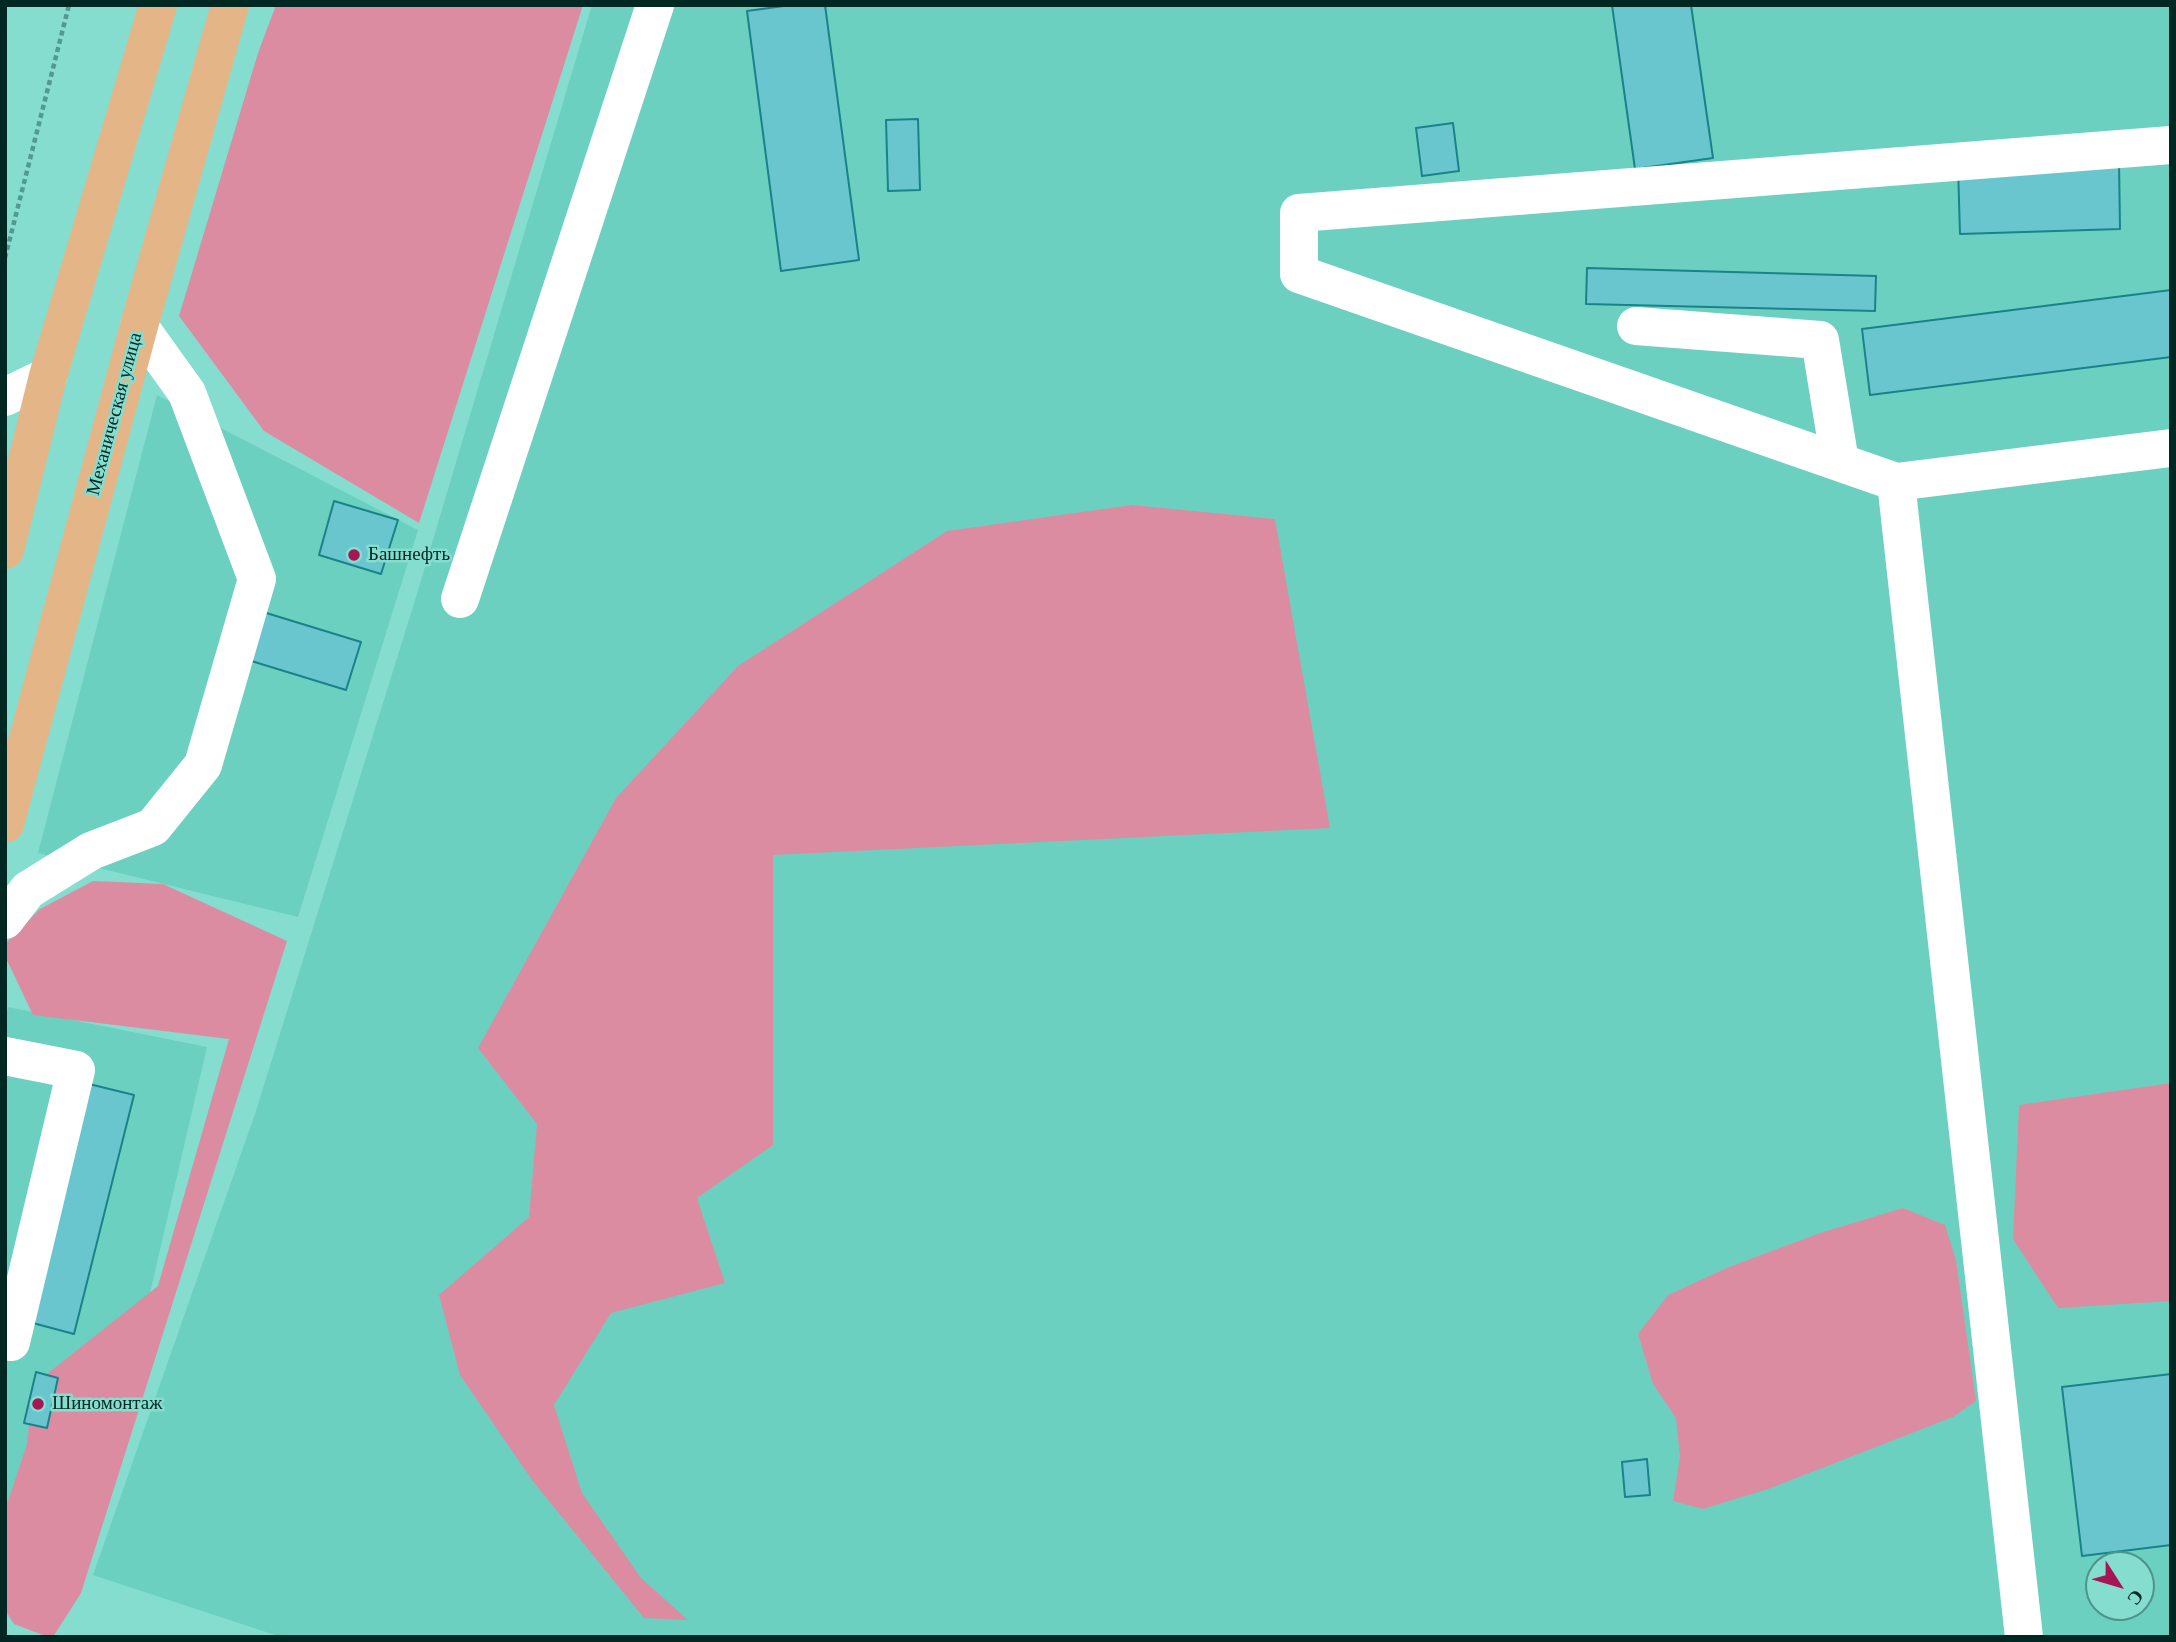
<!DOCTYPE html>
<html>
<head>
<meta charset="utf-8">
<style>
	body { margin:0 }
	#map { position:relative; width:2176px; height:1642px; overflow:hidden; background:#84ddcf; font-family:Georgia,serif }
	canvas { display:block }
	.frame { position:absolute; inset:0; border:7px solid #002722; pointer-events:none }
	.north { position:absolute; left:2085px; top:1551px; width:70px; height:70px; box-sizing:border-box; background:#84ddcf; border:2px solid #4f948a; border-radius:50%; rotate:127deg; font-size:19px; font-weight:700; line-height:28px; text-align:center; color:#002722 }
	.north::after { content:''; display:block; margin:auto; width:24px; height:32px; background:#a71654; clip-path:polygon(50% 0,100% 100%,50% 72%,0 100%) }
</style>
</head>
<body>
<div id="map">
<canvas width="2176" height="1642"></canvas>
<div class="frame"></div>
<div class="north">С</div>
</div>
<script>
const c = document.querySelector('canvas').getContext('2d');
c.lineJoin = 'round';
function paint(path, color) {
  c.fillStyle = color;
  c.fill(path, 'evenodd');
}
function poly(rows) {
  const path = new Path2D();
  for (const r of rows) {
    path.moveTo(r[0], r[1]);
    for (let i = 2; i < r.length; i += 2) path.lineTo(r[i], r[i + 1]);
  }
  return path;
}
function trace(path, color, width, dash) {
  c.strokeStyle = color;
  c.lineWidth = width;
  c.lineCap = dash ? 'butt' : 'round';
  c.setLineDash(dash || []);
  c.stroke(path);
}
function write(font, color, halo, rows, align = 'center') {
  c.font = font + ' Georgia,serif';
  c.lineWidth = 5;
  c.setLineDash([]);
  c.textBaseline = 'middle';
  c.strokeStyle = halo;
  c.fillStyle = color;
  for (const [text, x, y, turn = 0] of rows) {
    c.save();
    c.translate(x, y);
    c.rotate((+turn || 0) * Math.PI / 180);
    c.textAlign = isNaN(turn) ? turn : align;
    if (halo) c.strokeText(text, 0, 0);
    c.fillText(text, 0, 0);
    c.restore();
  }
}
const built = poly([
	[592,5,2171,5,2171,1637,281,1637,93,1575,255,1114,416,597],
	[2099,1565,2141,1565,2141,1607,2099,1607],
	[157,395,418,530,298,917,38,853],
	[8,1007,207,1047,134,1362,32,1507,5,1509,5,1018]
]);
const green = poly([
	[276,5,583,5,419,523,264,431,179,316,258,53],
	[1132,505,1275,519,1330,828,773,855,773,1145,697,1198,725,1283,611,1313,554,1405,582,1493,641,1578,688,1620,644,1618,532,1480,460,1375,439,1295,529,1217,537,1124,478,1048,616,798,738,666,947,531],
	[93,881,163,884,287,941,81,1593,53,1637,48,1637,14,1624,5,1610,5,1510,27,1444,33,1385,158,1286,229,1039,33,1015,5,956,5,944,40,909],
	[2171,1083,2171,1301,2058,1308,2013,1239,2019,1105],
	[1903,1208,1945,1225,1956,1260,1976,1401,1953,1417,1768,1489,1703,1509,1673,1501,1680,1457,1676,1418,1653,1384,1638,1334,1668,1295,1729,1267,1820,1233]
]);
const building = poly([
	[791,5,825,5,859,260,781,271,747,11,791,5],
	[1612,5,1691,5,1713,158,1635,169,1612,5],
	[918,119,920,190,888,191,886,120,918,119],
	[1453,123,1459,171,1422,176,1416,128,1453,123],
	[2119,162,2120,229,1960,234,1958,167,2119,162],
	[1587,268,1876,276,1875,311,1586,304,1587,268],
	[2171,290,2171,357,1870,395,1862,329,2171,290],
	[334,501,398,520,381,574,319,555,334,501],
	[237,604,361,642,346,690,222,652,237,604],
	[89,1084,134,1095,74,1334,29,1322,89,1084],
	[36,1372,58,1378,47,1428,24,1423,36,1372],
	[2171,1374,2171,1545,2082,1556,2062,1387,2171,1374],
	[1647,1459,1650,1495,1625,1497,1622,1462,1647,1459]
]);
const path = poly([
	[5,258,69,5]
]);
const minor = poly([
	[2171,145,1299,213,1299,274,1896,482,2171,448],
	[1636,326,1820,340,1840,462],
	[5,397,48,376],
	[1896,482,2024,1637],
	[460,599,655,5],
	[5,920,28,890,91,851,153,827,203,765,257,579,187,393,139,326],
	[5,1056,76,1070,11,1342]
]);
const major = poly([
	[5,550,48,376,158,5],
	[5,824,139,326,230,5]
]);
const markers = [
	[354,555,7,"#a71654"],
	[38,1404,7,"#a71654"]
];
const streetNames = [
	["Механическая улица",115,414,-75]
];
const poiNames = [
	["Башнефть",368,555],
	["Шиномонтаж",52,1404]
];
paint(built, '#6cd0c1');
paint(green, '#dc8ca1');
paint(building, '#6ac6ce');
trace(building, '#1a828a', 2);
trace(path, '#52998e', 4.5, [5, 3.5]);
trace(minor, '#fff', 38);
trace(major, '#e4b687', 38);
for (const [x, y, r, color] of markers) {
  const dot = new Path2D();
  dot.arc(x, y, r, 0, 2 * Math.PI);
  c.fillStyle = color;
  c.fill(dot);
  trace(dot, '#84ddcf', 2.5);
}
write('19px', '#002722', '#84ddcf', streetNames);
write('19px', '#002722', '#84ddcf', poiNames, 'left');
</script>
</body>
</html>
